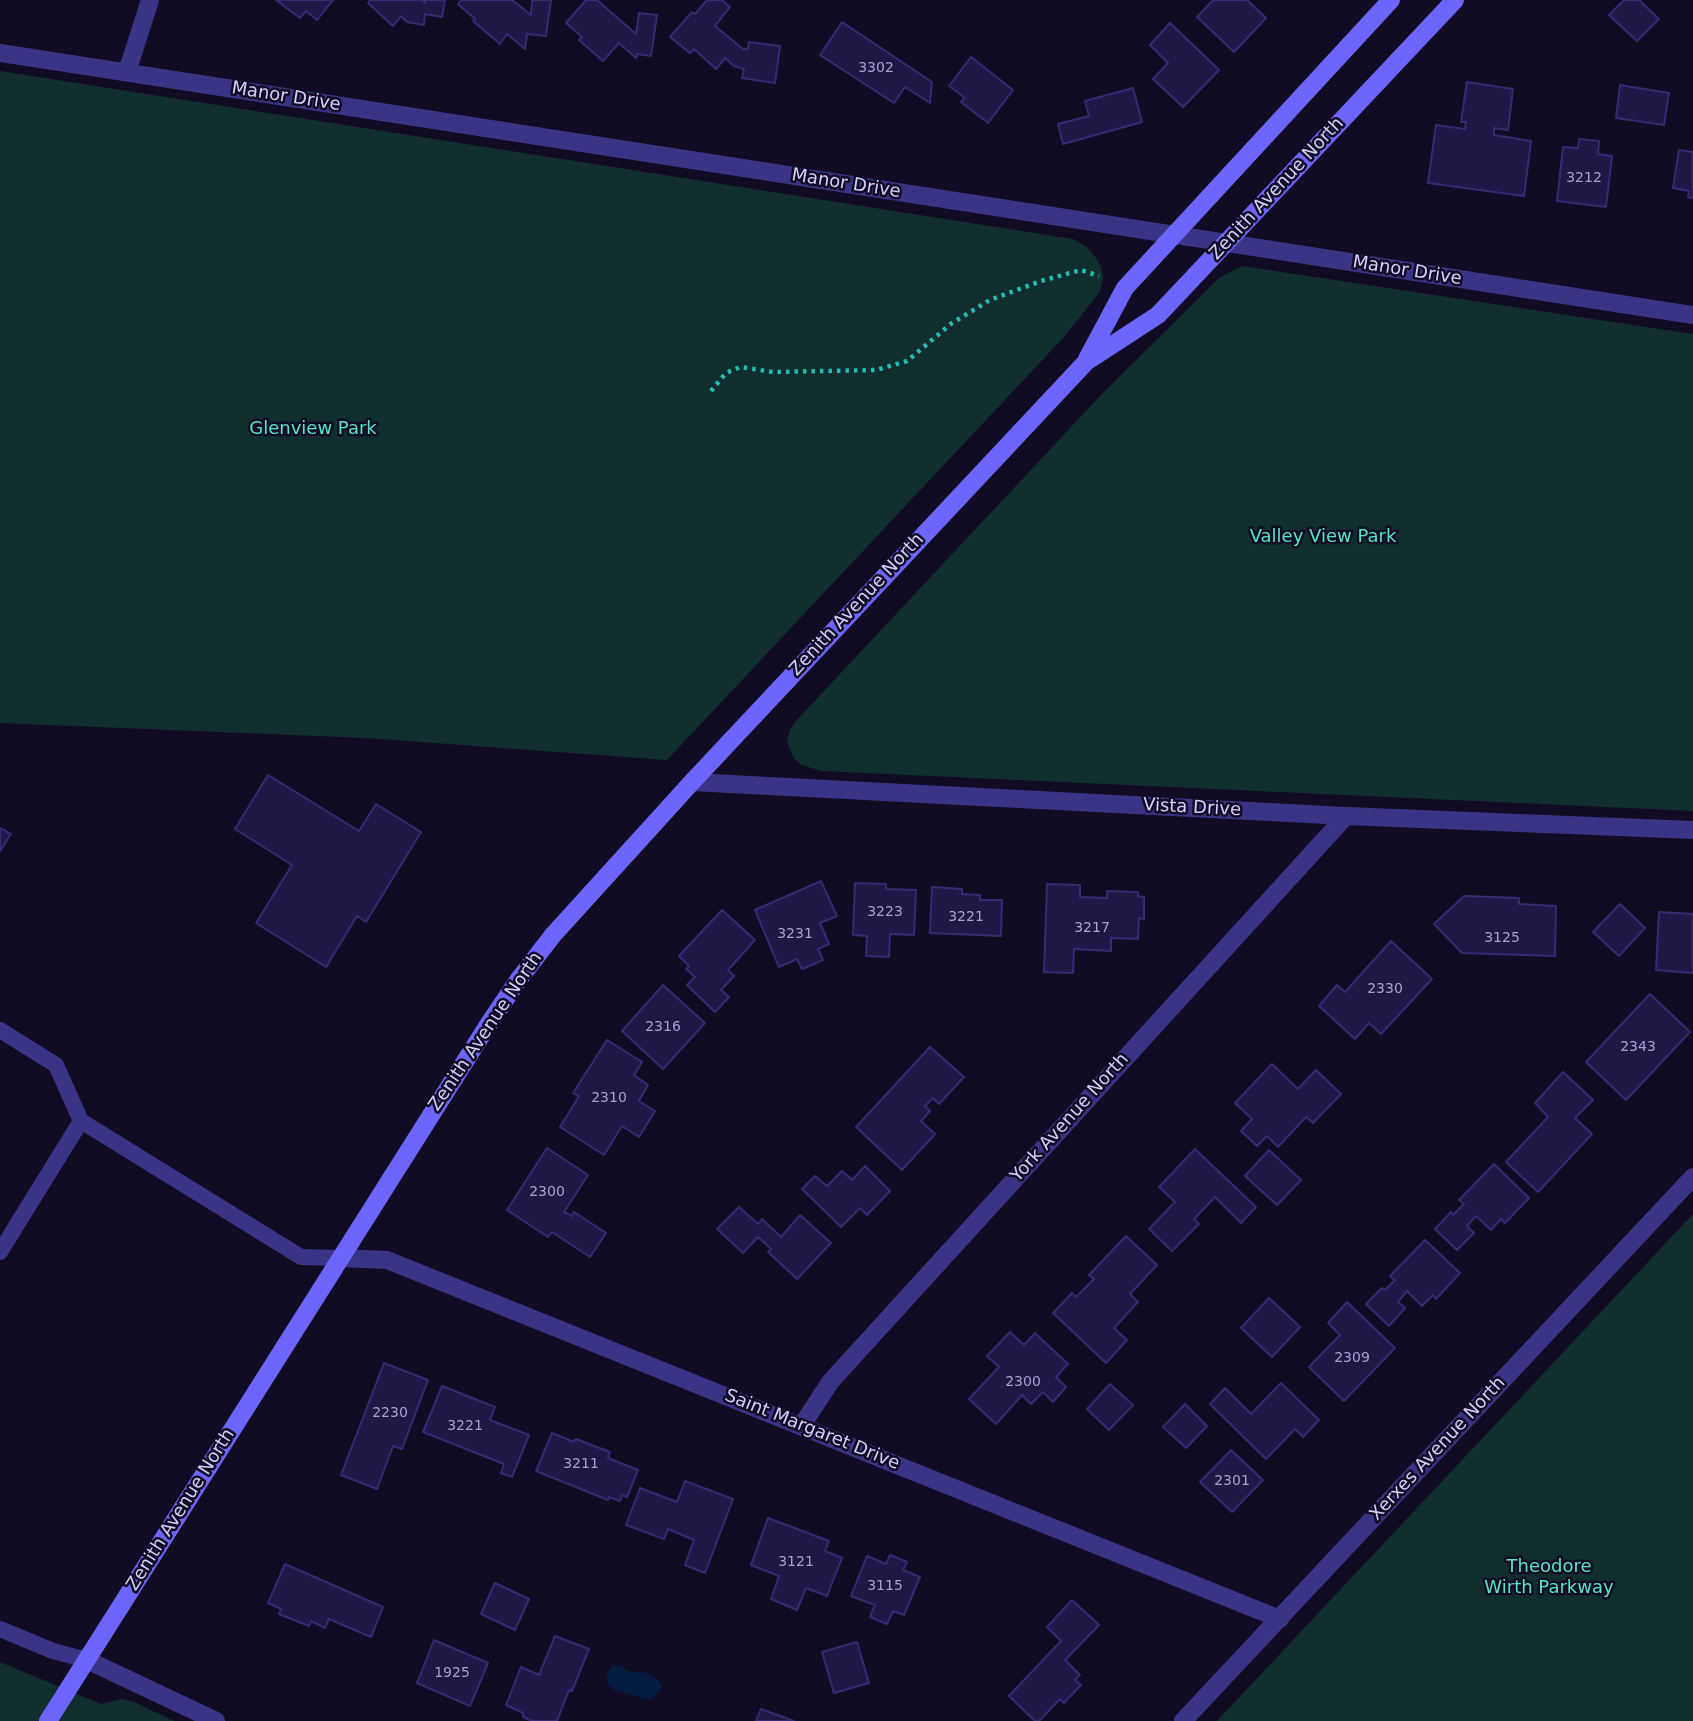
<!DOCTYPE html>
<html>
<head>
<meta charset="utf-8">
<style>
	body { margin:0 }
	canvas { display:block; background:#110c23 }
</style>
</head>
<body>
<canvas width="1693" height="1721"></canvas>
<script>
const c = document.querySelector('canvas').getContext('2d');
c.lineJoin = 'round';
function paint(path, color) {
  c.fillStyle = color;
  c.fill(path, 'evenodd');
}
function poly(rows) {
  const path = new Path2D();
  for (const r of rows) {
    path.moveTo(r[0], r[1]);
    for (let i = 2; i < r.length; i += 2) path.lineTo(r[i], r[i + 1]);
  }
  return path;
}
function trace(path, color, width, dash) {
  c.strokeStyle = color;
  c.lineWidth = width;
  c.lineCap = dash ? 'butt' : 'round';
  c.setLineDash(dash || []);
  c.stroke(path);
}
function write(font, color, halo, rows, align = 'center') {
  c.font = font + ' "DejaVu Sans",sans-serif';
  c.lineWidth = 5;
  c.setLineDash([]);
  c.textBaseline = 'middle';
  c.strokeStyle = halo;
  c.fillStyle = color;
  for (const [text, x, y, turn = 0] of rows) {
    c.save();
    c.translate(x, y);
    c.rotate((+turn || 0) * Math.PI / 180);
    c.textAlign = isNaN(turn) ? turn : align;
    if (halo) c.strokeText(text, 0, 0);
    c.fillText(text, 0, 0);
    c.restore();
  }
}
const green = poly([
	[0,71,1073,239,1087,247,1096,258,1101,267,1103,279,1100,292,1063,338,667,760,366,738,0,723],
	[1242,266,1693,334,1693,811,822,771,801,765,794,758,787,742,790,729,795,722,1101,395,1219,278],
	[1693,1214,1693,1721,1217,1721],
	[0,1662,101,1704,122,1699,134,1702,174,1721,0,1721]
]);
const water = poly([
	[620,1665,628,1671,648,1673,658,1680,662,1686,660,1691,650,1700,613,1690,607,1683,606,1676,612,1666]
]);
const building = poly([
	[276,0,333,0,317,20,306,11,300,18,276,0],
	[370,0,422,0,425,3,425,0,445,0,442,17,425,14,424,25,407,22,401,16,393,26,368,3,370,0],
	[461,0,512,0,531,15,532,0,551,0,546,36,527,34,525,49,507,34,500,44,473,21,475,19,458,4,461,0],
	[586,0,597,0,636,34,639,13,657,15,651,56,637,54,636,58,619,43,603,61,579,40,582,37,566,23,586,0],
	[707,0,722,0,730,7,715,26,743,49,748,49,749,42,780,46,775,83,742,78,744,69,734,66,725,58,716,69,694,49,690,53,670,37,692,12,695,14,707,0],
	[1213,0,1247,0,1266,18,1234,52,1197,17,1213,0],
	[1624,0,1639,0,1659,19,1637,41,1609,15,1624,0],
	[842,22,932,82,930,103,905,87,894,103,820,55,842,22],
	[1170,23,1219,70,1183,107,1153,79,1168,63,1150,45,1170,23],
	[971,57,1013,90,988,123,961,102,965,98,949,86,971,57],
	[1467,82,1513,89,1508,130,1494,128,1494,135,1531,141,1524,196,1428,183,1436,125,1465,129,1466,122,1461,122,1467,82],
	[1620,85,1669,93,1664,125,1616,118,1620,85],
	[1133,88,1142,122,1063,144,1058,124,1089,116,1085,101,1133,88],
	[1579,139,1599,141,1598,154,1612,156,1606,207,1557,201,1563,147,1578,148,1579,139],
	[1679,150,1693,152,1693,198,1688,197,1689,191,1673,188,1679,150],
	[268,775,359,831,376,804,421,832,366,922,357,916,326,967,256,923,292,865,235,829,268,775],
	[0,828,11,834,0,851,0,828],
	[821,881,837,916,820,923,829,944,818,949,823,960,802,969,797,959,779,967,755,910,821,881],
	[855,883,886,884,886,889,916,890,914,935,890,934,889,957,866,956,867,936,853,935,855,883],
	[1047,884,1080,885,1080,897,1107,898,1107,891,1138,892,1138,896,1144,897,1144,919,1139,918,1138,939,1111,938,1111,951,1074,949,1073,973,1044,972,1047,884],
	[932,887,962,889,962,894,980,895,980,900,1002,900,1001,936,930,933,932,887],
	[1464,896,1519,898,1519,904,1556,906,1555,956,1462,953,1434,924,1464,896],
	[1620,904,1645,928,1619,956,1593,932,1620,904],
	[722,910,755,940,728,970,734,976,721,990,729,997,715,1012,687,985,695,977,686,969,689,966,679,956,722,910],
	[1659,912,1693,914,1693,973,1656,970,1659,912],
	[1391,941,1432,979,1381,1034,1369,1023,1355,1039,1319,1006,1337,985,1345,992,1391,941],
	[663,985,705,1023,663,1069,622,1031,663,985],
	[1650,994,1690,1032,1626,1100,1586,1062,1650,994],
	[607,1040,642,1062,634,1075,648,1085,639,1101,655,1111,639,1137,622,1126,604,1155,560,1127,579,1096,573,1093,607,1040],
	[930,1047,964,1077,939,1104,933,1098,925,1106,930,1111,921,1121,935,1134,902,1170,856,1127,930,1047],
	[1272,1064,1298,1089,1316,1070,1341,1094,1313,1123,1306,1117,1278,1147,1267,1136,1257,1146,1241,1131,1252,1119,1235,1103,1272,1064],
	[1563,1072,1593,1100,1575,1118,1592,1134,1538,1192,1506,1162,1548,1117,1535,1103,1563,1072],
	[547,1148,588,1175,564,1212,572,1216,574,1212,606,1233,590,1257,552,1232,548,1237,507,1210,547,1148],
	[1195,1149,1256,1207,1241,1223,1215,1197,1194,1219,1199,1224,1172,1251,1149,1229,1175,1202,1159,1187,1195,1149],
	[1269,1150,1301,1180,1277,1205,1245,1176,1269,1150],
	[1494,1164,1529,1198,1505,1223,1501,1219,1491,1230,1476,1216,1467,1226,1474,1233,1457,1250,1435,1229,1451,1212,1453,1215,1464,1204,1459,1200,1494,1164],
	[865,1166,890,1191,867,1215,860,1208,841,1227,802,1189,815,1176,827,1186,842,1171,852,1180,865,1166],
	[739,1207,758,1224,762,1219,781,1237,800,1215,831,1243,797,1279,768,1252,771,1249,758,1237,743,1253,717,1229,739,1207],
	[1126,1236,1157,1265,1130,1294,1138,1302,1114,1328,1127,1340,1106,1363,1053,1313,1072,1293,1076,1297,1094,1279,1089,1275,1126,1236],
	[1425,1240,1460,1273,1436,1299,1433,1295,1422,1306,1407,1291,1398,1302,1405,1308,1389,1326,1366,1304,1382,1288,1385,1290,1395,1280,1390,1276,1425,1240],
	[1269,1298,1300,1327,1272,1357,1241,1328,1269,1298],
	[1347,1302,1395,1348,1344,1401,1309,1367,1340,1335,1328,1323,1347,1302],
	[1010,1332,1024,1345,1035,1333,1068,1364,1056,1377,1066,1387,1053,1402,1043,1392,1031,1404,1022,1395,996,1424,969,1399,999,1367,987,1356,1010,1332],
	[384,1363,428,1380,402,1449,393,1446,377,1489,341,1475,384,1363],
	[1281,1383,1319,1420,1303,1437,1295,1429,1266,1459,1210,1404,1225,1388,1251,1414,1281,1383],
	[1110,1384,1133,1405,1109,1430,1087,1409,1110,1384],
	[442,1386,495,1407,490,1420,529,1435,512,1477,501,1473,504,1464,423,1432,442,1386],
	[1185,1404,1207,1426,1186,1448,1163,1427,1185,1404],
	[552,1433,574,1442,576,1439,610,1452,608,1458,638,1470,627,1497,622,1495,620,1501,609,1497,608,1500,536,1471,552,1433],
	[1231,1450,1263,1480,1232,1512,1200,1482,1231,1450],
	[685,1481,733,1499,705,1573,685,1565,694,1540,668,1529,664,1539,626,1525,640,1488,677,1502,685,1481],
	[768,1518,829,1541,825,1551,842,1558,827,1596,806,1588,797,1610,771,1599,779,1576,751,1565,768,1518],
	[890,1555,907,1562,903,1570,920,1577,904,1615,893,1611,887,1624,870,1617,875,1605,851,1596,867,1556,886,1564,890,1555],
	[285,1564,383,1607,371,1637,329,1619,325,1628,311,1621,309,1626,279,1614,281,1609,268,1603,285,1564],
	[495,1583,529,1599,515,1630,481,1614,495,1583],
	[1072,1600,1099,1625,1065,1660,1080,1675,1075,1680,1081,1685,1064,1703,1060,1699,1039,1721,1035,1721,1009,1696,1061,1641,1047,1627,1072,1600],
	[555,1636,589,1649,572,1691,569,1690,557,1721,532,1721,523,1717,523,1713,506,1705,521,1667,539,1675,555,1636],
	[434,1640,488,1663,470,1706,417,1683,434,1640],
	[857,1642,869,1683,834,1693,822,1652,857,1642],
	[761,1709,794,1721,756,1721,761,1709]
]);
const path = poly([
	[711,391,726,373,740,367,773,372,876,370,907,361,952,323,990,300,1041,281,1081,270,1099,276]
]);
const lane = poly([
	[0,1030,56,1065,81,1121],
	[0,1252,81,1121,301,1257,340,1258],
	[0,1629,53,1651,87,1660]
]);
const street = poly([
	[0,53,1693,315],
	[127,72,150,0],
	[692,782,1346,816,1693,830],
	[340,1258,387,1260,1280,1619],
	[802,1425,831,1381,1346,816],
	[87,1660,216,1721],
	[1183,1721,1693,1177]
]);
const secondary = poly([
	[1087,359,1125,288,1391,0],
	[48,1721,488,1025,519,979,553,935,692,782,1086,362,1158,315,1455,0]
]);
const numberNames = [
	["3302",876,68],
	["3212",1584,178],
	["3223",885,912],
	["3221",966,917],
	["3217",1092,928],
	["3231",795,934],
	["3125",1502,938],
	["2330",1385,989],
	["2316",663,1027],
	["2343",1638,1047],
	["2310",609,1098],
	["2300",547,1192],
	["2309",1352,1358],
	["2300",1023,1382],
	["2230",390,1413],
	["3221",465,1426],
	["3211",581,1464],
	["2301",1232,1481],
	["3121",796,1562],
	["3115",885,1586],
	["1925",452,1673]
];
const streetNames = [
	["Manor Drive",286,97,9],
	["Manor Drive",846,184,9],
	["Zenith Avenue North",1277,189,-47],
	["Manor Drive",1407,271,9],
	["Zenith Avenue North",857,605,-47],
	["Vista Drive",1192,808,3],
	["Zenith Avenue North",486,1032,-56],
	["York Avenue North",1070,1118,-48],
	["Saint Margaret Drive",812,1430,22],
	["Xerxes Avenue North",1438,1449,-47],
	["Zenith Avenue North",181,1510,-58]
];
const parkNames = [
	["Glenview Park",313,429],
	["Valley View Park",1323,537],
	["Theodore",1549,1567],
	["Wirth Parkway",1549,1588]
];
paint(green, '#0f2e2d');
paint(water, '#061b42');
paint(building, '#211746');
trace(building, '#382873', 2);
trace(path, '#27bbb5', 4.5, [3.5, 5]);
trace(lane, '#393485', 16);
trace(street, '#393485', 18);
trace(secondary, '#6c66ff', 18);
write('14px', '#a8a1d1', null, numberNames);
write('18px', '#d5cfff', '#110c23', streetNames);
write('18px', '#54e6c4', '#110c23', parkNames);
</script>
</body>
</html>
